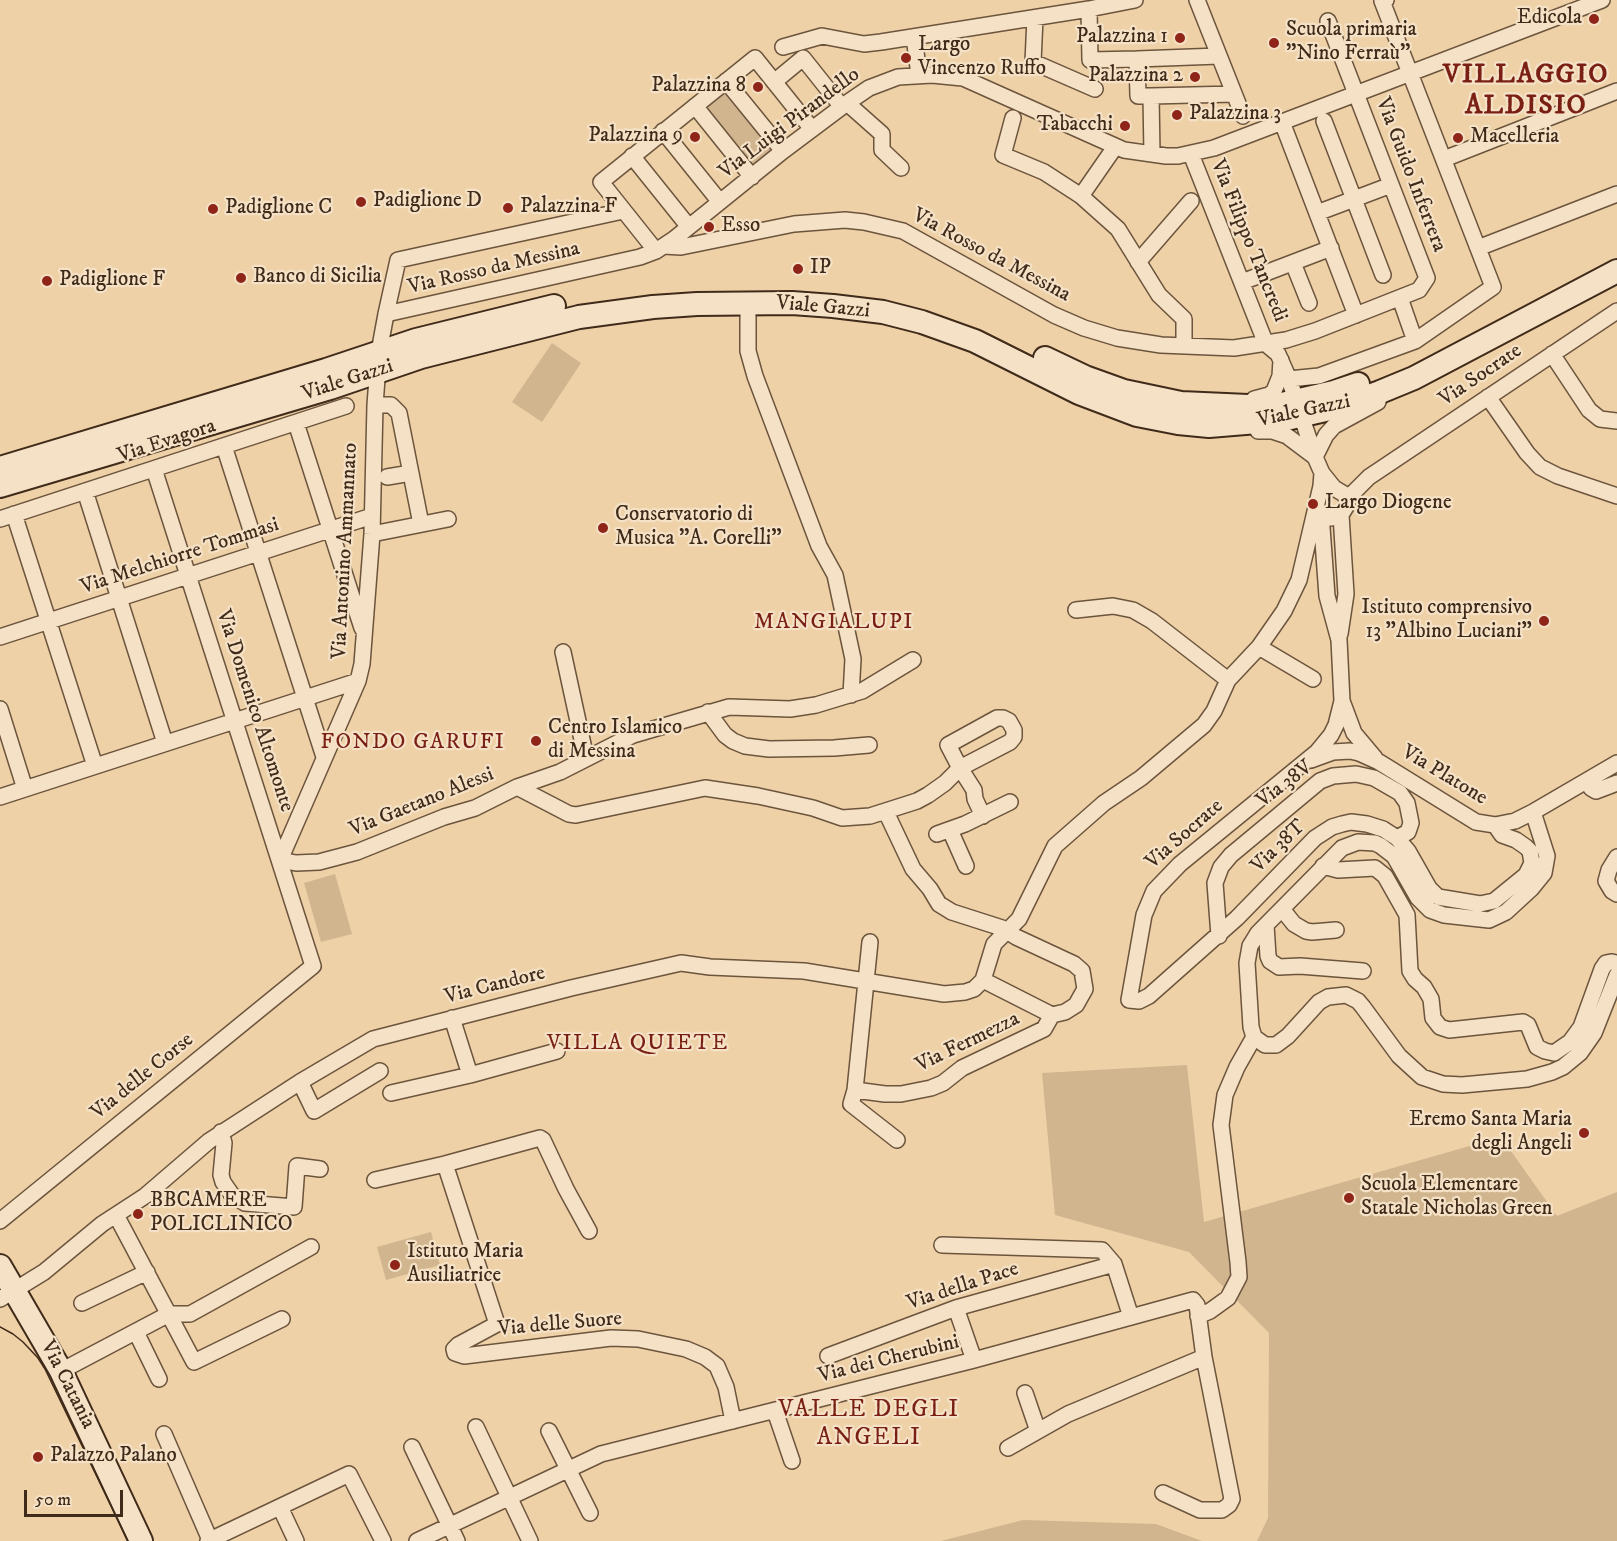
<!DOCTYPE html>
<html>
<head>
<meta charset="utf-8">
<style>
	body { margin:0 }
	#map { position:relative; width:1617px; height:1541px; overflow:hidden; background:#eed1a7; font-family:"IM FELL DW Pica",serif }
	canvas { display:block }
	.scale { position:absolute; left:24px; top:1490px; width:99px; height:27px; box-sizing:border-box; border:3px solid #402a1a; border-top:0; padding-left:8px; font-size:18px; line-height:21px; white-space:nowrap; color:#402a1a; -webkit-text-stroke:4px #f4e1c6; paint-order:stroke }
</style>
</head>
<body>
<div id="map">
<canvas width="1617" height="1541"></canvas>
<div class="scale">50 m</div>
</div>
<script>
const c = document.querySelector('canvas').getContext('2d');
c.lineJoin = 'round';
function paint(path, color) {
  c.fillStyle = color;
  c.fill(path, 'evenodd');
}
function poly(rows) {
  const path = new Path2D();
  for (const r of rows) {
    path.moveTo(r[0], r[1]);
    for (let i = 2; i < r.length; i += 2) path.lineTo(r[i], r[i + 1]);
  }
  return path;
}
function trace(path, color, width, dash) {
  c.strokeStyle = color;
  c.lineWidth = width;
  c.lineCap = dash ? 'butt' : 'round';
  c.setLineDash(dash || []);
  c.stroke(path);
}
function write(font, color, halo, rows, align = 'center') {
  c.font = font + ' "IM FELL DW Pica",serif';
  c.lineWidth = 4.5;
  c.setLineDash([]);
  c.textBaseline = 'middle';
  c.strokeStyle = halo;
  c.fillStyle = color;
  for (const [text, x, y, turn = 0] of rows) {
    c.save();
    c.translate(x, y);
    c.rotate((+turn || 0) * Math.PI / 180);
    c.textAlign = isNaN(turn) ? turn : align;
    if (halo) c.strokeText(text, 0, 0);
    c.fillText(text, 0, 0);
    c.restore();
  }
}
const green = poly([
	[726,81,783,151,752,177,695,106],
	[552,343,581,363,542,422,512,402],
	[335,874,352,934,321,942,304,883],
	[1187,1065,1204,1222,1501,1137,1557,1216,1617,1192,1617,1541,1257,1541,1268,1518,1269,1333,1189,1252,1055,1215,1042,1073],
	[431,1232,440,1265,386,1280,377,1247],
	[1023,1520,1156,1524,1202,1541,941,1541]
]);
const minor = poly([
	[1197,0,1243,116],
	[1089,9,1090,60,1137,59,1138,96,1151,96,1152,154],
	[1035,18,1033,62,1095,89],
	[914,37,919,75],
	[783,47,822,36,864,44,881,42,1089,9,1135,0],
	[1137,59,1219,56],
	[726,81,783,151],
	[774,82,803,58,842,107],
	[1151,96,1234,94],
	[847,103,882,134,882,150,901,168],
	[695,106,752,177],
	[1013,118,1003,155,1044,172,1081,196,1118,229,1159,295,1184,319,1184,346],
	[1324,121,1383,275],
	[1282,122,1356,315],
	[663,131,720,202],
	[1191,154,1266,344,1278,354,1289,379,1315,457,1322,473,1334,488,1344,494,1347,499],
	[632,156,689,227],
	[1444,159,1617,91],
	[1081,196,1115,147],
	[1317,213,1391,185],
	[664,246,681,247,794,224,845,220,864,222,903,231,1054,315,1084,328,1117,338,1161,345,1234,348,1286,340,1315,331,1419,290,1427,278,1328,21],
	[1478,248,1617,194],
	[656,251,601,182,755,58,812,129],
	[1138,262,1191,201],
	[1293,263,1309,303],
	[1242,282,1331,248],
	[1400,298,1415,341],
	[748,303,748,351,755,376,819,546,835,575,853,659,851,695],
	[386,314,398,260,623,211],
	[1552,354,1589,410,1600,419,1617,421],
	[1289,379,1319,376,1415,341,1493,287,1382,1,1386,0],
	[1488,397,1527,453,1540,467,1558,476,1617,496],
	[1254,399,1269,395,1274,391,1280,376,1281,360],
	[375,405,391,405,399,413,421,524],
	[296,423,362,628],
	[1258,431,1272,431,1287,436,1315,457],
	[224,446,324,757],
	[1315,457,1326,435,1334,426,1378,402],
	[387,477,411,473],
	[85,491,165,743],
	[1318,510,1321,514,1327,596,1339,640,1342,701,1354,733,1375,758],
	[14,514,95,766],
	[1321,514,1331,518,1341,515,1347,505,1347,499,1369,477,1617,311],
	[0,519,346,406],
	[372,534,448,519],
	[1076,610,1113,606,1133,610,1152,621,1228,680],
	[1340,634,1346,594,1341,515],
	[0,637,372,516],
	[1259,647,1313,679],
	[563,652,586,758],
	[1342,701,1336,725,1331,735,1317,752,1180,864,1154,891,1144,915,1129,1000,1139,1001,1149,996,1237,918,1315,838,1332,827,1342,824,1351,822,1367,824,1383,829,1397,838,1408,851,1429,888,1438,897,1480,904,1494,901,1526,875,1532,863,1530,851,1526,847,1516,840,1502,835,1495,825],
	[0,709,25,789],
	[708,712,725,735,733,741,745,746,769,749,834,748,869,745],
	[1311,760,1333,752,1350,751,1359,753,1379,762,1476,822,1495,825,1515,821,1533,812,1617,763],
	[1587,781,1591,788,1596,791,1617,783],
	[517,787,569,814,576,815,705,788,758,796,813,808,842,818,870,816,917,801,928,795,945,783,960,768,1010,742,1014,737,1014,730,1009,721,1003,718,997,718,948,745,960,768,974,790,975,799,983,816],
	[0,797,358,681],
	[1533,812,1547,856,1544,873,1531,889,1506,912,1489,920,1444,915,1430,910,1418,898,1394,856,1381,846,1375,843,1358,842,1342,848,1258,933,1250,946,1247,963,1251,1027,1254,1037,1265,1045,1276,1045,1288,1036,1319,1002,1328,997,1346,995,1358,1001,1363,1007,1399,1056,1422,1077,1443,1084,1462,1085,1527,1079,1552,1072,1563,1067,1580,1053,1594,1033,1617,975],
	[950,830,966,866],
	[937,834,965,824,1010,802],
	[1617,857,1609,870,1606,881,1612,891,1617,894],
	[280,860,358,681,362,664,372,534,375,405,379,352,386,314,640,257,656,251,674,239,783,151,847,103,869,88,898,77,932,75,963,78,1124,150,1166,156,1178,156,1214,148,1602,0],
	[280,860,296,863,319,862,357,852,444,817,475,808,517,787,560,772,633,735,729,707,790,709,816,705,862,691,913,660],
	[1323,866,1338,870,1375,868,1385,876,1407,915,1410,971,1415,979,1424,987,1431,999,1433,1018,1440,1027,1449,1030,1523,1022,1528,1025,1537,1047,1545,1051,1554,1053,1570,1042,1581,1027,1602,969,1606,963,1611,962,1617,963],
	[1282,909,1294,924,1306,931,1312,932,1336,930],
	[1266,925,1268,956,1270,961,1279,967,1300,966,1363,971],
	[1219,936,1215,883,1221,867,1231,855,1320,781,1333,776,1356,774,1374,778,1400,793,1407,803,1411,823,1408,832,1397,838],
	[870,942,855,1090,851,1104,897,1140],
	[983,980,994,944,1019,919,1055,846,1104,803,1141,778,1204,725,1214,711,1228,680,1259,647,1284,611,1299,580,1321,486,1322,473],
	[983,980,1052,1015],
	[452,1018,470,1075],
	[300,1082,314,1111,380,1071],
	[855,1090,885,1094,901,1094,931,1088,943,1083,962,1068,1044,1029,1052,1015,1065,1012,1076,1005,1085,989,1082,971,1074,964,1016,937,1002,928,952,912,939,904,930,889,913,869,886,812],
	[391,1093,470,1075,557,1051],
	[221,1132,224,1143,221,1175,223,1182,232,1195,245,1203,294,1207,297,1166,320,1169],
	[445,1164,497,1324,458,1345,454,1349,455,1353,464,1356,611,1338,638,1339,686,1349,705,1357,717,1366,726,1387,733,1421],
	[375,1180,445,1164,540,1138,543,1140,566,1189,589,1231],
	[116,1215,194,1362,282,1319],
	[0,1221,313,966,154,469],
	[942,1245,1102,1250,1114,1264,1131,1317],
	[0,1299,44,1272,102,1224,145,1196,209,1141,300,1082,373,1039,571,988,681,963,710,967,804,971,944,994,965,992,974,989,983,980],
	[82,1303,147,1272],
	[956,1308,974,1360],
	[1198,1316,1210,1311,1228,1298,1239,1277,1238,1262,1221,1125,1225,1095,1237,1067,1254,1037],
	[136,1332,159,1379],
	[828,1356,956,1308,1114,1264],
	[61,1371,169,1314,190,1314,311,1247],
	[1025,1393,1038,1431],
	[775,1411,792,1461],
	[476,1427,530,1541],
	[549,1431,590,1513],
	[164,1434,210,1540],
	[412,1447,457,1541],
	[1008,1448,1068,1414,1204,1357],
	[280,1507,296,1541],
	[208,1541,349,1474,383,1541],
	[417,1541,601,1454,974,1360,1193,1300,1197,1305,1204,1357,1232,1499,1229,1505,1222,1510,1200,1510,1163,1493]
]);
const secondary = poly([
	[1045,358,1085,377,1124,391,1181,403,1248,406,1282,404,1334,392,1358,384],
	[0,468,326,370,416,340,554,306],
	[0,486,330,388,421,357,579,317,653,307,697,304,792,303,833,306,883,312,922,322,975,341,1079,393,1137,415,1178,423,1209,426,1282,420,1338,407,1380,392,1414,378,1617,271],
	[0,1266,61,1371,141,1541]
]);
const tram = poly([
	[0,1327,13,1334,23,1342,38,1358,45,1369,128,1541]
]);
const markers = [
	[1594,19,6,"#8f2418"],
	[1180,38,6,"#8f2418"],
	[1274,43,6,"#8f2418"],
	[906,58,6,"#8f2418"],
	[1195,77,6,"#8f2418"],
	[758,87,6,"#8f2418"],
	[1177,115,6,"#8f2418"],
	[1125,126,6,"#8f2418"],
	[695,137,6,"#8f2418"],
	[1458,138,6,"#8f2418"],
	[361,202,6,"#8f2418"],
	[508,208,6,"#8f2418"],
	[213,209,6,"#8f2418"],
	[709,227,6,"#8f2418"],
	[798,269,6,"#8f2418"],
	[241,278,6,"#8f2418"],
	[47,281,6,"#8f2418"],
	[1313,504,6,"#8f2418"],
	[603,528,6,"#8f2418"],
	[1544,621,6,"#8f2418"],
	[536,741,6,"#8f2418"],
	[1584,1133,6,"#8f2418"],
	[1349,1198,6,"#8f2418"],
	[138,1214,6,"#8f2418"],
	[395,1265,6,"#8f2418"],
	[38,1457,6,"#8f2418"]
];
const poiNames = [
	["Edicola",1582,19,"right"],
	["Scuola primaria",1286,31],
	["\"Nino Ferraù\"",1286,55],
	["Palazzina 1",1168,38,"right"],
	["Largo",918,46],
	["Vincenzo Ruffo",918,70],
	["Palazzina 2",1183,77,"right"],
	["Palazzina 8",746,87,"right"],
	["Palazzina 3",1189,115],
	["Tabacchi",1113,126,"right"],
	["Palazzina 9",683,137,"right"],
	["Macelleria",1470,138],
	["Padiglione D",373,202],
	["Palazzina F",520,208],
	["Padiglione C",225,209],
	["Esso",721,227],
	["IP",810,269],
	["Banco di Sicilia",253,278],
	["Padiglione F",59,281],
	["Largo Diogene",1325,504],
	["Conservatorio di",615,516],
	["Musica \"A. Corelli\"",615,540],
	["Istituto comprensivo",1532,609,"right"],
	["13 \"Albino Luciani\"",1532,633,"right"],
	["Centro Islamico",548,729],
	["di Messina",548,753],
	["Eremo Santa Maria",1572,1121,"right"],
	["degli Angeli",1572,1145,"right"],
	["Scuola Elementare",1361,1186],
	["Statale Nicholas Green",1361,1210],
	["BBCAMERE",150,1202],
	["POLICLINICO",150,1226],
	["Istituto Maria",407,1253],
	["Ausiliatrice",407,1277],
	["Palazzo Palano",50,1457]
];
const streetNames = [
	["Via Luigi Pirandello",790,124,-37],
	["Via Guido Inferrera",1410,175,69],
	["Via Filippo Tancredi",1248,241,68],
	["Via Rosso da Messina",991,256,28],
	["Via Rosso da Messina",494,269,-13],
	["Viale Gazzi",823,308,5],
	["Via Socrate",1481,376,-34],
	["Viale Gazzi",348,381,-18],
	["Viale Gazzi",1304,412,-12],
	["Via Evagora",167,442,-18],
	["Via Antonino Ammannato",346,551,-87],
	["Via Melchiorre Tommasi",180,557,-18],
	["Via Domenico Altomonte",254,711,72],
	["Via Platone",1444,776,31],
	["Via 38V",1285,785,-37],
	["Via Gaetano Alessi",422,803,-22],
	["Via Socrate",1185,835,-41],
	["Via 38T",1279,847,-44],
	["Via Candore",495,986,-14],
	["Via Fermezza",968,1043,-26],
	["Via delle Corse",143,1077,-39],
	["Via della Pace",963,1287,-18],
	["Via delle Suore",560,1325,-5],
	["Via dei Cherubini",889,1360,-14],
	["Via Catania",67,1385,63]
];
const neighbourhoodNames = [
	["MANGIALUPI",834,623],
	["FONDO GARUFI",413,743],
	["VILLA QUIETE",638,1044]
];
const quarterNames = [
	["VALLE DEGLI",869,1411],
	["ANGELI",869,1439]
];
const districtNames = [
	["VILLAGGIO",1526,76],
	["ALDISIO",1526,107]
];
paint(green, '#d0b58f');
trace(minor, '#6c543d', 18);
trace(secondary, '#402a1a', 26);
trace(minor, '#f4e1c6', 15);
trace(secondary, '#f4e1c6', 22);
trace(tram, '#402a1a', 1.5);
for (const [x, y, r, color] of markers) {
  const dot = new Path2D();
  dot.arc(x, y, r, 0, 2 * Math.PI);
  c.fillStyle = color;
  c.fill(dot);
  trace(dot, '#f4e1c6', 2);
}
write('21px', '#402a1a', '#f4e1c6', poiNames, 'left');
write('21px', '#402a1a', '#f4e1c6', streetNames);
c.letterSpacing = '1.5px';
write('22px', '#7a1f14', '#f4e1c6', neighbourhoodNames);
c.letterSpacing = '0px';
c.letterSpacing = '1.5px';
write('24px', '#7a1f14', '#f4e1c6', quarterNames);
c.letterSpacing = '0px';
c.letterSpacing = '1.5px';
write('bold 27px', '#7a1f14', '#f4e1c6', districtNames);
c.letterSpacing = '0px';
</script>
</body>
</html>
